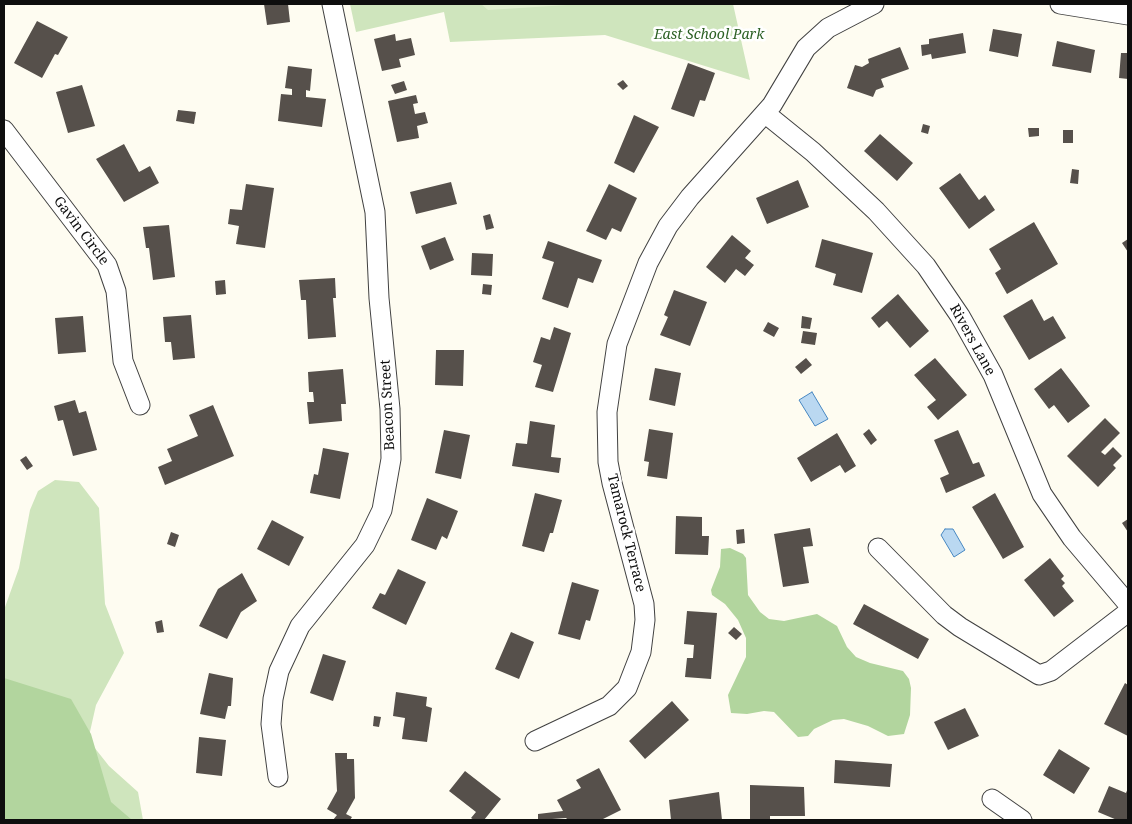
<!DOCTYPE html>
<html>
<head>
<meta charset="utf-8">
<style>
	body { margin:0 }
	#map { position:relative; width:1132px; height:824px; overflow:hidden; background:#fefcf1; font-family:"Noto Serif",serif }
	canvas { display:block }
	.frame { position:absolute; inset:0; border:5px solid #0e0e0e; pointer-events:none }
</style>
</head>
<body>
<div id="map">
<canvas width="1132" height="824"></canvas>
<div class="frame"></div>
</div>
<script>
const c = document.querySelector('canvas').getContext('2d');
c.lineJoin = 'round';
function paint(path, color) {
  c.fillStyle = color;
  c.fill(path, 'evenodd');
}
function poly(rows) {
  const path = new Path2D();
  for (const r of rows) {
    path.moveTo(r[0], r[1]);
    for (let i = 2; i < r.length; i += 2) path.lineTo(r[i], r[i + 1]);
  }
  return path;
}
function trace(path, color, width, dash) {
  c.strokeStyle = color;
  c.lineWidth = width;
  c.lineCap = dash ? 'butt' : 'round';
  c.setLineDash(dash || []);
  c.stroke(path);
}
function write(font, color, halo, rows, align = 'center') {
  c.font = font + ' "Noto Serif",serif';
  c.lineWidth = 5;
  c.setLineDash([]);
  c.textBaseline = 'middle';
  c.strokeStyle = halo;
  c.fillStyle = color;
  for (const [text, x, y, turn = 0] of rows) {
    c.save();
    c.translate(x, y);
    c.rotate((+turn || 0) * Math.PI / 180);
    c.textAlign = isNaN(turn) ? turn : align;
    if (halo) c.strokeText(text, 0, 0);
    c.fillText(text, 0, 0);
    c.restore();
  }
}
const green = poly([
	[350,4,733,4,750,80,605,35,450,42,444,12,356,32],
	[55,480,79,482,99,508,105,604,124,653,96,705,89,736,94,747,109,766,138,792,143,820,4,820,4,610,19,568,30,510,38,491]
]);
const forest = poly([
	[730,548,743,554,746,558,748,595,760,612,769,619,784,621,817,614,837,626,847,647,856,657,870,663,903,671,909,679,911,688,910,715,904,734,888,736,868,726,844,719,833,720,814,729,808,736,798,737,774,712,764,711,747,714,731,713,728,695,746,657,746,638,738,620,725,604,712,595,711,590,720,567,721,549],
	[4,678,71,699,91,734,111,802,132,820,4,820]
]);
const pitch = poly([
	[481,4,583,4,488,10]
]);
const water = poly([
	[812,392,828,419,815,426,799,400,812,392],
	[945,529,953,529,965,550,954,557,941,535,945,529]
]);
const building = poly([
	[264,4,288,4,290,22,267,25],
	[37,21,68,37,58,55,55,54,42,78,14,63],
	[993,29,1022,34,1018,57,989,51],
	[963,33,966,53,932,59,931,54,922,56,921,45,929,44,929,39],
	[395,34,396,41,411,38,415,55,399,59,401,67,382,71,374,39],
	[1057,41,1095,50,1091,73,1052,66],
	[900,47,909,69,881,79,884,87,876,90,873,97,847,88,855,65,862,67,869,63,868,59],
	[1121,53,1128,53,1128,79,1119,78],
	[688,63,715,73,705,101,700,100,694,117,671,109],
	[288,66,312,69,310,91,306,90,306,97,326,99,322,127,278,121,281,94,292,95,292,89,285,88],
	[623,80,628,86,623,90,617,84],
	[404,81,407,90,395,94,391,85],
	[82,85,95,126,68,133,56,92],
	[416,95,418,103,413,104,415,114,425,112,428,123,417,126,419,138,397,142,388,101],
	[178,110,196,112,194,124,176,121],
	[634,115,659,127,634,173,614,163],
	[923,124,930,126,928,134,921,132],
	[1028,128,1039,128,1039,136,1029,137],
	[1063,130,1073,130,1073,143,1063,143],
	[880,134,913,163,897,181,864,151],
	[124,144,139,172,150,166,159,183,124,202,96,159],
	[1072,169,1079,170,1078,184,1070,183],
	[960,173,979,200,985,195,995,210,969,229,939,188],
	[798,180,809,207,767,224,756,198],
	[451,182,457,204,416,214,410,192],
	[246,184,274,188,265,248,236,244,239,226,228,224,230,209,242,210],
	[609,184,637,198,621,232,612,228,606,240,586,231],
	[490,214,494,228,486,230,483,216],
	[1034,222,1058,264,1007,294,995,273,1001,269,989,249],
	[169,225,175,277,153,280,149,248,146,248,143,227],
	[732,235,751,251,745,258,754,265,745,276,736,269,725,283,706,267],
	[445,237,454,260,430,270,421,246],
	[822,239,873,253,862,293,833,285,836,274,815,267],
	[1128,239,1128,252,1122,243],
	[548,241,602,260,593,283,578,278,568,308,542,299,554,262,542,258],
	[472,253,493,254,492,276,471,275],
	[335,278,336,298,333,298,336,337,308,339,306,300,301,300,299,280],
	[225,280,226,294,216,295,215,281],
	[483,284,492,285,491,295,482,294],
	[674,290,707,302,690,346,660,335,668,317,664,315],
	[898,294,929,331,910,348,887,321,879,328,871,318],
	[1032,299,1044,321,1053,316,1066,338,1029,360,1003,316],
	[191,315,195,358,173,360,171,342,165,342,163,317],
	[83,316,86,352,58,354,55,318],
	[802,316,812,318,810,329,801,328],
	[768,322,779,328,774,337,763,331],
	[554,327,571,333,553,392,535,387,542,365,533,362,541,337,550,340],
	[803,331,817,333,815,345,801,343],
	[436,350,464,350,463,386,435,385],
	[806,358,812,365,801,374,795,367],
	[935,358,967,395,938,420,927,407,936,400,914,375],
	[655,368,681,373,675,406,649,400],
	[1061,368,1090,406,1068,423,1054,405,1049,409,1034,389],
	[343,369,346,404,341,404,342,421,309,424,307,402,314,402,313,392,309,392,308,372],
	[75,400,79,413,86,411,97,450,73,456,63,420,58,421,54,406],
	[213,405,234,456,165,485,158,467,172,461,167,449,198,436,189,415],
	[1105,418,1120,433,1101,452,1105,455,1113,447,1122,456,1113,465,1116,468,1098,487,1067,456],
	[530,421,555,425,551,457,561,458,559,473,512,466,516,443,527,444],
	[649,429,673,433,667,479,647,476,649,462,644,461],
	[869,429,877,440,871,445,863,434],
	[444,430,470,435,461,479,435,473],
	[958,430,973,464,979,462,985,476,946,493,940,478,949,474,934,440],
	[837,433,856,466,845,473,840,465,811,482,797,458],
	[323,448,349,453,340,499,310,493,314,474,318,475],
	[26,456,33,466,27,470,20,460],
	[535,493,562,500,553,533,550,533,544,552,522,546],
	[995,493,1024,547,1003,559,972,507],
	[427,498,458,511,447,539,442,536,436,550,411,540],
	[676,516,702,517,702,536,709,536,708,555,675,554],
	[1128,519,1128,532,1122,523],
	[272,520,304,537,289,566,257,549],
	[810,528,813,546,803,547,809,583,783,587,774,534],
	[744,529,745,543,737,544,736,530],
	[171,532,179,535,175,547,167,544],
	[1050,558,1064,576,1061,579,1065,583,1062,586,1074,601,1054,617,1024,580],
	[398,569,426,582,406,625,372,608,380,593,385,595],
	[242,573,257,601,241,612,227,639,199,626,218,589],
	[572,582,599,590,590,621,586,620,580,640,558,634],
	[864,604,929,639,918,659,853,624],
	[687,611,717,613,711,679,685,677,687,658,693,658,694,645,684,644],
	[162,620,164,632,157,633,155,622],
	[734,627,742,634,736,640,728,633],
	[511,632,534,642,519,679,495,669],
	[323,654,346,661,333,701,310,693],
	[209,673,233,678,231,706,228,706,225,719,200,714],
	[1125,683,1128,685,1128,736,1104,724],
	[396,692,427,697,426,706,432,708,427,742,402,739,405,718,393,716],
	[672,701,689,720,645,759,629,741],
	[965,708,979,736,948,750,934,722],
	[374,716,381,717,379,727,373,726],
	[199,737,226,740,222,776,196,773],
	[1059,749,1090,768,1074,794,1043,775],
	[335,753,347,753,347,759,354,759,355,798,346,814,352,817,350,820,333,820,337,815,327,809,337,791],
	[835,760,892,764,890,787,834,783],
	[599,768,621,810,601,820,568,820,566,818,538,820,538,814,563,811,557,800,581,788,576,780],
	[465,771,501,799,484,820,474,820,471,818,476,812,449,791],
	[750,785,804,787,805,816,770,816,770,820,750,820],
	[1109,786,1126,793,1128,788,1128,820,1117,820,1098,812],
	[719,792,722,820,671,820,669,800]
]);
const minor = poly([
	[1060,4,1128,15],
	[766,114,813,152,876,211,926,266,960,316,993,375,1042,494,1072,538,1128,604],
	[4,130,107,265,116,291,123,361,140,405],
	[878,548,944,615,960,627,1039,675,1051,671,1128,612],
	[535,741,609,706,627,688,641,652,645,620,644,604,612,483,608,462,607,412,617,344,648,263,668,226,690,197,772,105,806,48,828,28,874,4],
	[278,777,271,724,273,699,279,671,300,626,365,545,382,510,391,459,390,409,379,298,375,212,332,4],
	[992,799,1022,820]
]);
const parkNames = [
	["East School Park",709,35]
];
const streetNames = [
	["Gavin Circle",81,231,53],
	["Rivers Lane",972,340,61],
	["Beacon Street",388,405,-93],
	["Tamarock Terrace",626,533,76]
];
paint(green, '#cfe5bd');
paint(forest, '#b2d59e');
paint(pitch, '#e0eece');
paint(water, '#bad8f1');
trace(water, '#4787c1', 1);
paint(building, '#56504b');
trace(minor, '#414141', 21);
trace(minor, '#fff', 19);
write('italic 14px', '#2c6024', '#fff', parkNames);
write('14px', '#0e0e0e', '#fff', streetNames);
</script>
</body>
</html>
